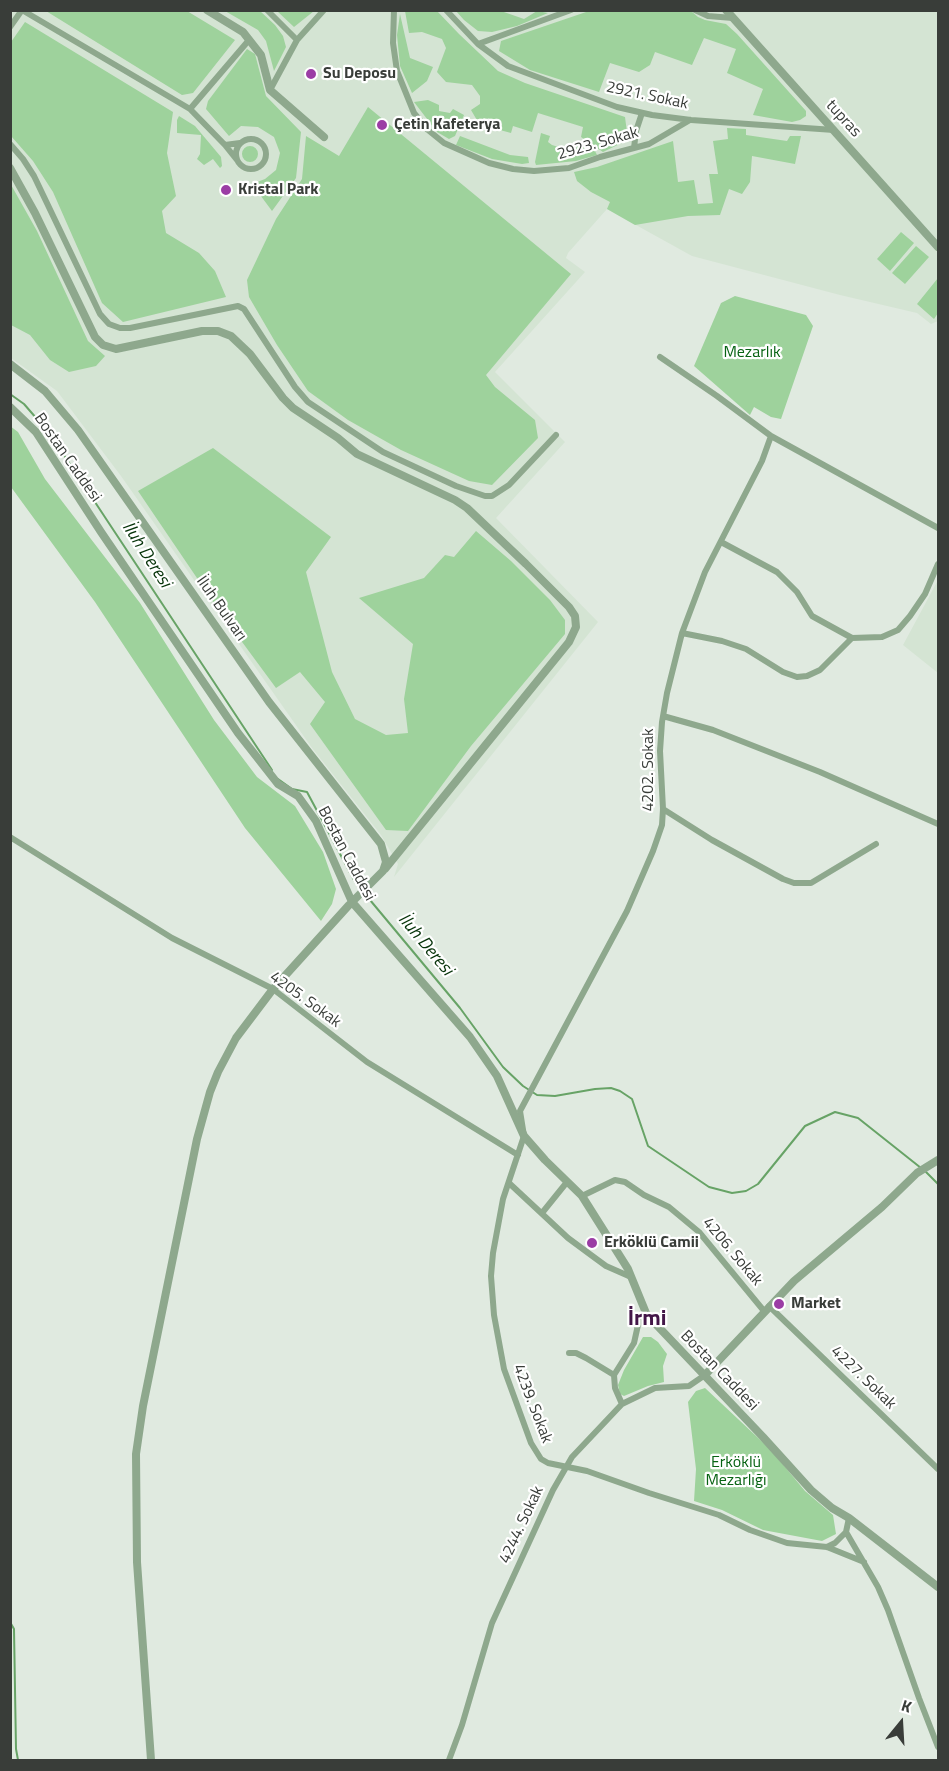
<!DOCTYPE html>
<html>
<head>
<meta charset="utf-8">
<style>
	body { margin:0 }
	#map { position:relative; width:949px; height:1771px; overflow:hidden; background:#e0eae0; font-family:"Titillium Web",sans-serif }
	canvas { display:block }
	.frame { position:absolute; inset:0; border:12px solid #393d39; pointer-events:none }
	.north { position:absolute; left:871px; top:1693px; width:60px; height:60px; -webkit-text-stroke:4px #fff; paint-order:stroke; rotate:18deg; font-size:16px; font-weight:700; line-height:24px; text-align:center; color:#393d39 }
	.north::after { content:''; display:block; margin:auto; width:21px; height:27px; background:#393d39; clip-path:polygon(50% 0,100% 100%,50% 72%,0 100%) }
</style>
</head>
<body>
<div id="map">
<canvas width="949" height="1771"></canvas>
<div class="frame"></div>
<div class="north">K</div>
</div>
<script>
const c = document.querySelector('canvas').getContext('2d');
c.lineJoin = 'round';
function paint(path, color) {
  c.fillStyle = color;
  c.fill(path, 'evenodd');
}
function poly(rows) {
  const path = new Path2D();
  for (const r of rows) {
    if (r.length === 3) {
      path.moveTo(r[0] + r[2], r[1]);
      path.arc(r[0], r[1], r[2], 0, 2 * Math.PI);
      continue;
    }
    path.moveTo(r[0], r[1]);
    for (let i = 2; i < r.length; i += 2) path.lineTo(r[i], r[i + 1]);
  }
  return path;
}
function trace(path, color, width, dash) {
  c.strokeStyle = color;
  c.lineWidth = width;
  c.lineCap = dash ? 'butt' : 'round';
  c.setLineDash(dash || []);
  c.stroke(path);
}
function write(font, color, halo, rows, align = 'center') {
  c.font = font + ' "Titillium Web",sans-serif';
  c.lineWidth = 4.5;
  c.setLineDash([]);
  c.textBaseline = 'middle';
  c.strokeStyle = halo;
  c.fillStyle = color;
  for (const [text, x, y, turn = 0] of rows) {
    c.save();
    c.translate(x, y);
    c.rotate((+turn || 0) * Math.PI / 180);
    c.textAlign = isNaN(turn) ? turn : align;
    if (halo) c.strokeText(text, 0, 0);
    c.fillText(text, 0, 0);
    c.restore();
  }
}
const built = poly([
	[10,11,938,11,938,321,931,324,917,313,840,295,692,256,607,209,568,253,566,258,585,272,495,372,565,442,496,518,598,622,394,877,398,864,381,835,312,748,121,476,57,391,11,358],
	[938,580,938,673,903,645]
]);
const green = poly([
	[46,11,187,11,235,40,193,93,182,95],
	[225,11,260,11,275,25,283,36,286,47,274,71,266,41,258,30],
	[277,11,314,11,294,27],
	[405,11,437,11,459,34,498,71,525,83,625,117,628,140,603,152,581,137,583,127,538,113,532,132,513,126,511,133,500,130,502,124,488,118,481,127,471,110,480,104,480,96,472,85,446,82,437,72,446,48,442,39,422,32,409,33],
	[456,11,501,11,524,19,537,11,548,13,517,26,492,32,478,31,464,20],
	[589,11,691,11,698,17,705,20,726,24,737,34,806,111,806,116,800,120,792,122,753,115,763,89,727,73,736,49,704,38,692,65,655,52,650,65,639,72,610,63,599,92,530,70,499,51,501,41],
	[400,14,410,58,433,67,427,81,412,93,400,66,397,35],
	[25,22,173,112,167,153,176,196,162,211,166,233,199,253,215,271,226,297,123,322,102,303,53,192,33,161,11,136,11,42],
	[247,49,255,54,266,96,301,132,296,178,272,211,252,184,265,179,276,170,280,153,274,137,258,127,241,126,229,136,206,109,208,101],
	[428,100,439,105,439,111,450,113,453,109,464,115,455,136,449,139,437,132,414,102],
	[368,107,571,274,486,375,495,387,535,420,538,438,492,485,469,481,401,450,348,420,308,391,277,345,249,297,247,280,276,219,302,179,306,136,339,156],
	[179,116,195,126,221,157,222,166,220,168,213,159,204,165,197,159,200,154,201,135,177,133,177,120],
	[727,128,746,129,746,135,787,141,790,136,801,136,795,164,752,156,750,182,742,194,729,189,720,215,688,216,635,225,607,209,610,202,591,192,577,181,574,172,597,167,673,141,678,182,694,180,698,204,713,203,709,174,718,174,713,141,728,139],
	[541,133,550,136,548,142,552,145,574,152,578,145,582,146,595,151,597,155,576,161,536,165,535,162],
	[460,136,510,155,528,157,529,163,522,164,492,159,456,145],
	[250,154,8],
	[10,183,37,231,88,341,105,356,96,366,69,372,50,360,30,335,11,325],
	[901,232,914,243,890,271,877,259],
	[916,246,929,257,905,284,892,273],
	[938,278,938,313,934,319,917,304],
	[735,296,806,315,813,326,781,419,771,417,754,407,750,415,694,366,721,303],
	[10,426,18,432,45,479,140,603,214,720,257,777,295,806,323,852,336,889,332,904,321,921,245,828,95,602,11,487],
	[213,448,331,537,306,572,332,672,355,719,386,735,408,733,404,699,413,644,359,598,424,578,445,555,454,557,476,531,511,561,550,600,565,620,565,634,471,746,408,831,386,830,310,724,325,702,300,672,276,688,220,612,138,491],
	[643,1337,651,1337,658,1342,667,1354,663,1366,664,1382,648,1386,624,1396,620,1394,618,1385,624,1370],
	[705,1388,771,1450,805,1491,833,1515,836,1534,822,1541,763,1530,722,1510,694,1501,696,1469,688,1402,696,1391]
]);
const stream = poly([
	[10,394,24,404,50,434,272,770],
	[278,779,292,789,307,792,355,882,460,1008,503,1067,523,1086,537,1095,555,1096,595,1089,611,1088,620,1091,632,1099,648,1146,709,1187,732,1193,746,1191,758,1184,805,1126,835,1112,858,1118,921,1168],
	[925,1171,938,1184],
	[10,1622,14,1629,16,1749,18,1760]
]);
const minor = poly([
	[22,10,190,109,225,145],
	[267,10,297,40],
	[394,10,393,43,397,71,414,113,428,130,444,143,489,163,513,169,534,171,569,168,600,157,649,144,690,120],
	[446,10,478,44,508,66,617,107,652,115,691,120,834,130],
	[695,10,708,16,733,18],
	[10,27,22,10],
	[478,44,571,10],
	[270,90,297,40,324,10],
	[190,109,249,40],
	[251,154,15],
	[10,144,23,159,34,176,100,314,109,324,120,328,130,328,238,306,244,309,295,387,308,402,383,452,456,486,485,496,492,496,509,485,556,435],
	[634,148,636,131,642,113],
	[237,160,225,145,240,143],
	[660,357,717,396,771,436,938,528],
	[771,436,762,461,705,572,682,633,667,693,662,722,660,751,663,809,662,825,653,851,627,911,520,1111,524,1136,503,1199,493,1253,491,1276,494,1315,504,1369,531,1443,541,1459,548,1463,587,1471,649,1493,719,1515,750,1530,787,1543,827,1547,864,1562],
	[721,542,777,572,797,592,812,616,852,638,882,637,898,630,910,616,925,594,938,564],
	[682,633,722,641,746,649,783,672,797,677,807,676,820,670,852,638],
	[663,716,713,730,820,772,938,824],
	[663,809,712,840,783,879,794,883,811,883,876,844],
	[10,837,172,938,273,989,367,1062,518,1155],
	[509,1183,568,1238,591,1255,606,1266,631,1277],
	[582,1196,615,1180,625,1182,644,1195,669,1207,699,1232,764,1311],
	[542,1213,567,1182],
	[769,1306,938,1469],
	[569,1353,576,1353,586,1358,614,1375],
	[622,1404,615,1388,614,1375,634,1343,638,1325,646,1313],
	[849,1518,846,1532,878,1587,888,1610,919,1698,938,1747],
	[827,1547,835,1543,846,1532],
	[449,1760,462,1725,492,1623,553,1490,572,1457,622,1404,655,1388,689,1386,705,1375]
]);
const tertiary = poly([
	[207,10,243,32,261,55,270,90,324,137],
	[726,10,938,247],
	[10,168,35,213,95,337,103,345,116,349,202,331,218,331,231,336,250,354,283,398,293,408,338,438,357,454,455,500,467,508,526,564,569,607,575,616,576,627,569,642,385,869],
	[10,364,45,391,78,430,269,702,381,844,386,862,383,871,349,905,273,989,236,1038,218,1072,210,1092,197,1139,143,1406,136,1454,137,1562,151,1760],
	[10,407,36,432,101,532,238,733,278,784,298,796,316,821,352,902,470,1037,497,1076,524,1136,545,1160,582,1196,628,1269,646,1313,650,1318,763,1437,811,1490,832,1508,849,1518,938,1587],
	[705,1375,794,1281,882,1207,917,1173,938,1160]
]);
const markers = [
	[311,74,6,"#9b3da5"],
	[382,125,6,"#9b3da5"],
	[226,190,6,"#9b3da5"],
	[592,1243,6,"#9b3da5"],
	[779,1304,6,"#9b3da5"]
];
const poiNames = [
	["Su Deposu",323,74],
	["Çetin Kafeterya",394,125],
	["Kristal Park",238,190],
	["Erköklü Camii",604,1243],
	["Market",791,1304]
];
const streetNames = [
	["2921. Sokak",647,96,12],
	["tupras",843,119,48],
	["2923. Sokak",598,144,-16],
	["Bostan Caddesi",67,458,55],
	["İluh Bulvarı",221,609,55],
	["4202. Sokak",649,770,-90],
	["Bostan Caddesi",346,854,62],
	["4205. Sokak",305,1000,36],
	["4206. Sokak",732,1252,50],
	["Bostan Caddesi",719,1371,46],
	["4227. Sokak",863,1378,44],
	["4239. Sokak",532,1404,69],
	["4244. Sokak",522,1525,-65]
];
const parkNames = [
	["Mezarlık",752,353],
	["Erköklü",736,1463],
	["Mezarlığı",736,1481]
];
const waterNames = [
	["İluh Deresi",146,555,57],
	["İluh Deresi",425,945,50]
];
const districtNames = [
	["İrmi",647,1320]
];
paint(built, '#d4e4d3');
paint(green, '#9ed29c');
trace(stream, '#67a366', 2);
trace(minor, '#8ea88d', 6);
trace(tertiary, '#8ea88d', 8);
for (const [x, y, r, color] of markers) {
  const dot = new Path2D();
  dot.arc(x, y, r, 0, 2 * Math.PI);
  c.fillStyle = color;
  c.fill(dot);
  trace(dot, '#fff', 2);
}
write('bold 16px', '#393d39', '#fff', poiNames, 'left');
write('16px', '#393d39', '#fff', streetNames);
write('16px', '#076313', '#fff', parkNames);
write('italic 18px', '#063309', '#fff', waterNames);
write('bold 22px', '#431648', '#fff', districtNames);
</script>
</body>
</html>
